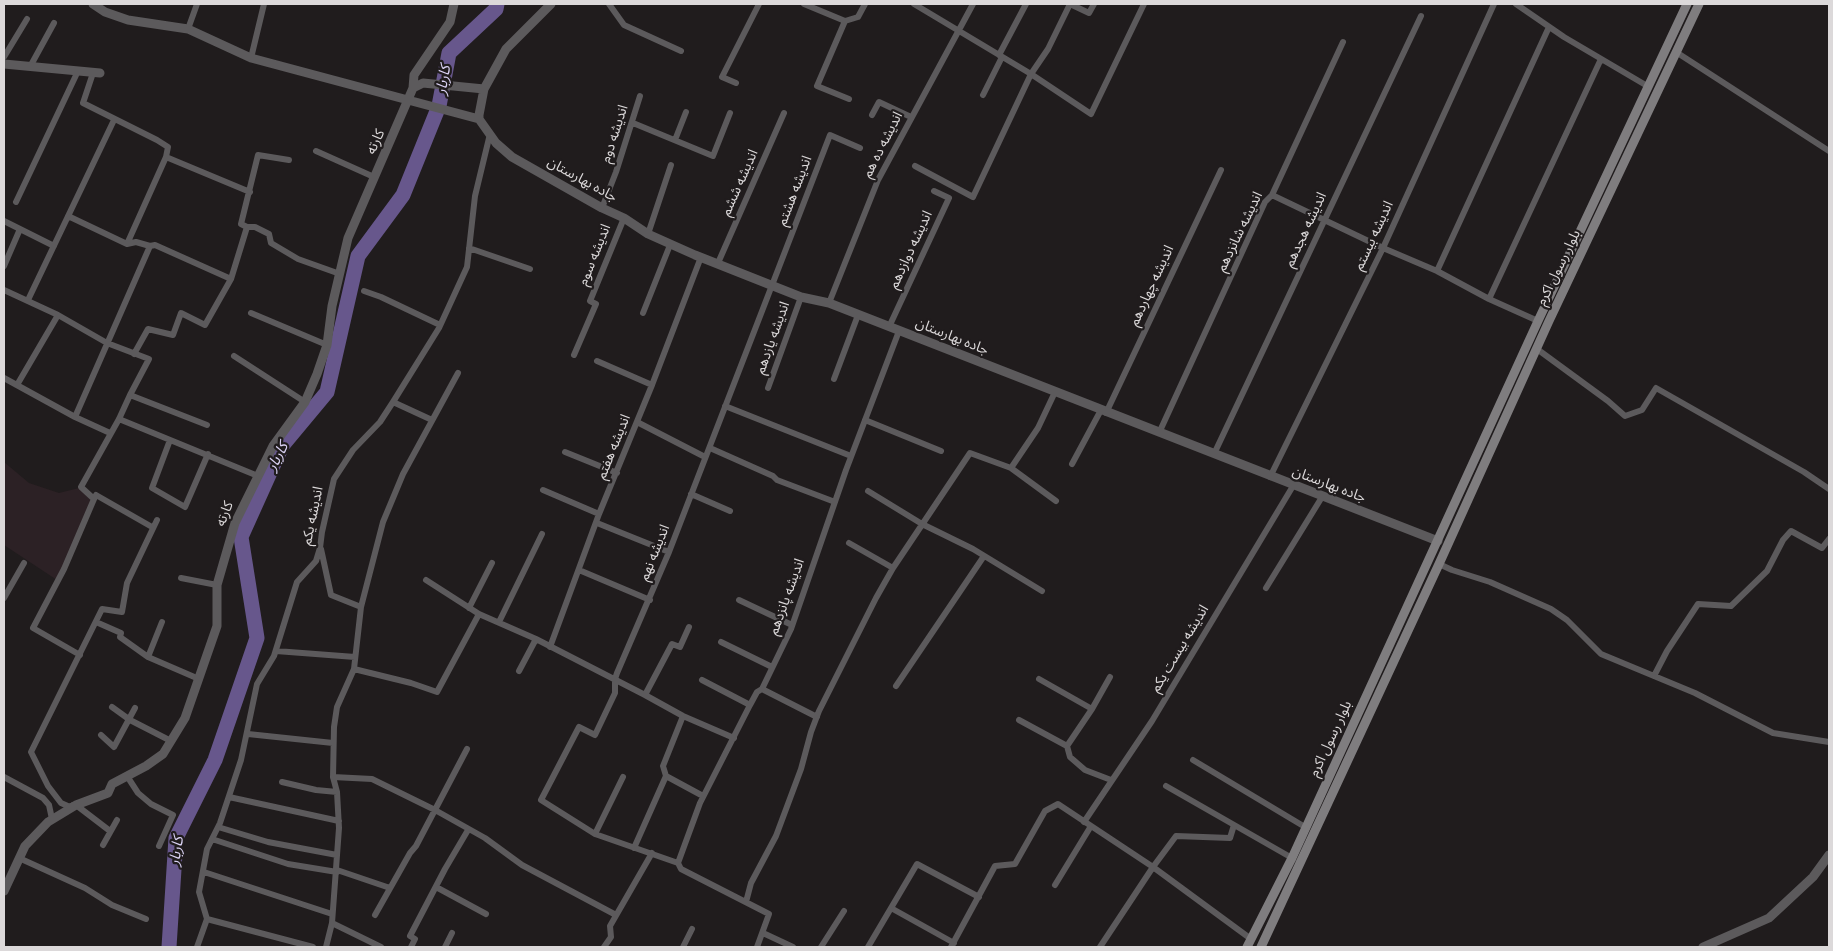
<!DOCTYPE html>
<html>
<head>
<meta charset="utf-8">
<style>
	body { margin:0 }
	#map { position:relative; width:1833px; height:951px; overflow:hidden; background:#201c1d; font-family:Signika,sans-serif }
	canvas { display:block }
	.frame { position:absolute; inset:0; border:5px solid #dcd9da; pointer-events:none }
</style>
</head>
<body>
<div id="map">
<canvas width="1833" height="951"></canvas>
<div class="frame"></div>
</div>
<script>
const c = document.querySelector('canvas').getContext('2d');
c.lineJoin = 'round';
function paint(path, color) {
  c.fillStyle = color;
  c.fill(path, 'evenodd');
}
function poly(rows) {
  const path = new Path2D();
  for (const r of rows) {
    path.moveTo(r[0], r[1]);
    for (let i = 2; i < r.length; i += 2) path.lineTo(r[i], r[i + 1]);
  }
  return path;
}
function trace(path, color, width, dash) {
  c.strokeStyle = color;
  c.lineWidth = width;
  c.lineCap = dash ? 'butt' : 'round';
  c.setLineDash(dash || []);
  c.stroke(path);
}
function write(font, color, halo, rows, align = 'center') {
  c.font = font + ' Signika,"Noto Sans Arabic",sans-serif';
  c.lineWidth = 4.5;
  c.setLineDash([]);
  c.textBaseline = 'middle';
  c.strokeStyle = halo;
  c.fillStyle = color;
  for (const [text, x, y, turn = 0] of rows) {
    c.save();
    c.translate(x, y);
    c.rotate((+turn || 0) * Math.PI / 180);
    c.textAlign = isNaN(turn) ? turn : align;
    if (halo) c.strokeText(text, 0, 0);
    c.fillText(text, 0, 0);
    c.restore();
  }
}
const built = poly([
	[4,462,29,483,59,493,79,488,93,499,57,580,4,545]
]);
const river = poly([
	[169,947,176,838,215,760,257,638,241,537,282,446,327,392,358,256,403,195,439,106,449,53,496,9,497,4]
]);
const minor = poly([
	[609,4,624,25,681,51],
	[804,4,845,21,858,17,865,4],
	[914,4,1031,74,1091,114,1144,4],
	[1516,4,1564,37,1649,87],
	[845,21,817,86,849,99],
	[188,29,197,4],
	[1676,52,1829,151],
	[999,55,1026,4],
	[4,57,27,19],
	[251,58,264,4],
	[31,65,54,23],
	[93,73,83,103,157,140,168,147,166,157,250,192],
	[736,83,722,77,759,4],
	[983,95,1002,57],
	[872,115,879,102,911,117],
	[633,123,713,156,730,113],
	[675,140,686,112],
	[316,151,374,177],
	[915,166,973,197,1031,74,1048,49,1070,4,1089,13,1094,4],
	[1272,195,1383,248,1437,271,1489,299,1538,321],
	[16,202,78,71],
	[602,208,616,172,640,96],
	[68,216,127,244,136,242,150,246,155,245,231,279],
	[4,221,54,246],
	[247,227,255,227,269,234,271,243,298,259,340,274],
	[648,234,671,165],
	[127,244,166,157],
	[469,248,530,269],
	[718,263,784,113],
	[4,266,20,229],
	[1437,271,1549,27],
	[4,290,58,315,107,343,149,359,130,395,119,419,81,487,94,499,64,569,33,628,80,655],
	[364,291,381,297,440,325],
	[1489,299,1601,59],
	[28,300,114,120],
	[829,303,878,180,973,4],
	[251,313,327,345],
	[643,313,670,245],
	[889,327,949,198,934,191],
	[1537,349,1608,401,1625,416,1642,410,1656,388,1804,472,1829,489],
	[134,354,148,329,173,335,181,313,205,325,231,279,247,227,241,224,258,155,289,160],
	[574,355,596,304,590,301,624,218],
	[234,356,305,402],
	[597,361,652,385],
	[4,378,75,417,110,433],
	[834,379,858,315],
	[17,385,58,315],
	[768,388,801,297],
	[130,395,207,425],
	[393,402,432,420],
	[725,406,851,456],
	[1106,413,1221,170],
	[75,417,150,246],
	[119,419,258,476],
	[865,420,941,451],
	[637,422,705,457],
	[1159,433,1265,202,1272,195,1343,42],
	[170,440,152,488,185,507,208,454],
	[710,448,773,476,777,480,835,502],
	[565,452,617,473],
	[1214,454,1421,16],
	[1072,464,1101,410],
	[1011,468,1038,428,1055,392],
	[1270,477,1383,248,1494,4],
	[543,490,599,514],
	[868,491,922,524,973,549,1042,591],
	[691,494,730,511],
	[94,499,96,495,152,527],
	[597,523,669,552],
	[849,543,893,568],
	[321,549,331,595,361,607,354,669,337,707,334,727,333,777,337,792,339,828,332,923,326,947],
	[1439,564,1452,570,1490,582,1551,609,1567,620,1601,654,1695,693,1773,733,1829,742],
	[579,570,650,600],
	[181,578,217,585],
	[426,580,479,614,536,639,645,695,683,716,734,738],
	[1266,588,1322,497],
	[4,598,24,563],
	[739,600,792,625],
	[361,607,383,522,403,474,458,373],
	[469,608,492,563],
	[96,622,121,633,120,637,148,657,199,679],
	[499,622,542,534],
	[721,642,772,667],
	[550,647,599,514,652,385,701,257],
	[276,651,355,657],
	[148,657,162,622],
	[354,669,411,683,437,692,479,614],
	[519,671,536,639],
	[1654,676,1667,651,1698,604,1731,606,1767,571,1783,540,1791,531,1822,548,1829,539],
	[1039,679,1092,709],
	[702,680,750,705],
	[896,686,984,556],
	[762,689,817,717],
	[645,695,672,644,680,647,689,627],
	[112,707,130,720,171,741],
	[1019,720,1067,746,1070,757,1085,770,1111,780],
	[248,734,333,743],
	[101,735,114,747,135,708],
	[1067,746,1092,709,1110,677],
	[1193,760,1305,827],
	[127,776,138,793,151,804,173,815,159,846],
	[666,776,703,796],
	[4,777,43,798,49,805,52,819],
	[333,777,372,779,435,810,485,838,522,865,616,915],
	[282,782,316,790,337,792],
	[1166,786,1292,858],
	[229,797,339,821],
	[73,805,70,807,61,803,48,786,31,752,102,609,122,612,127,583,157,520],
	[76,805,110,831],
	[1084,822,1152,721,1293,486],
	[218,827,268,842,337,855],
	[595,834,623,777],
	[212,839,288,864,337,872],
	[103,845,117,820],
	[634,848,666,776,663,766,683,716],
	[19,858,85,888,112,905,146,919],
	[678,863,595,834,541,800,579,727,595,735,615,693,615,679,617,673,669,552,830,135,860,148],
	[678,863,700,803,750,705,757,692,762,689,791,629,846,470,899,331],
	[678,863,681,869,769,914,757,947],
	[337,870,390,888],
	[204,872,332,914],
	[1055,885,1091,826],
	[436,887,486,914],
	[746,902,751,883,776,836,801,769,811,732,819,711,876,598,893,568,970,453,1011,468,1056,501],
	[891,908,954,943],
	[375,915,410,853,416,846,467,749],
	[207,919,313,947],
	[332,923,381,947],
	[763,933,793,947],
	[197,947,207,919,199,892,207,849,220,823,241,760,257,684,274,656,297,582,316,561,320,548,322,532,334,479,353,450,380,422,393,402,439,328,467,267,475,196,490,134],
	[411,947,415,939,410,936,445,869,468,830],
	[445,947,452,933],
	[604,947,611,937,610,926,652,853],
	[683,947,692,929],
	[821,947,844,911],
	[868,947,917,864,979,897],
	[951,947,995,866,1015,864,1045,811,1058,804,1153,867,1251,939],
	[1100,947,1153,867,1176,836,1230,838,1234,825]
]);
const tertiary = poly([
	[93,4,105,12,128,20,188,29,251,58,479,119],
	[551,4,506,49,484,89,479,115,479,119,496,143,512,157,602,208,624,218,648,234,695,255,801,297,829,303,1438,541],
	[4,64,100,73],
	[413,88,414,75,450,22,454,4],
	[4,891,25,846,48,822,76,805,108,793,112,784,146,766,163,754,185,718,217,626,217,585,235,523,273,446,305,402,317,374,327,345,332,306,348,238,413,88,423,83,484,89],
	[1703,947,1769,918,1813,877,1829,855]
]);
const secondary = poly([
	[1247,947,1292,858,1538,321,1687,4],
	[1261,947,1439,564,1549,321,1699,4]
]);
const streetNames = [
	["اندیشه دوم",615,134,-72],
	["کارته",376,142,-65],
	["اندیشه ده هم",883,145,-63],
	["جاده بهارستان",582,180,29],
	["اندیشه ششم",740,183,-66],
	["اندیشه هشتم",795,191,-69],
	["اندیشه هجدهم",1306,230,-65],
	["اندیشه شانزدهم",1240,232,-64],
	["اندیشه بیستم",1374,236,-65],
	["اندیشه دوازدهم",911,250,-65],
	["اندیشه سوم",595,255,-68],
	["بلوار رسول اکرم",1559,268,-64],
	["اندیشه چهاردهم",1152,286,-65],
	["جاده بهارستان",952,337,22],
	["اندیشه یازدهم",773,338,-70],
	["اندیشه هفتم",614,447,-68],
	["جاده بهارستان",1329,485,21],
	["کارته",225,514,-68],
	["اندیشه یکم",313,516,-78],
	["اندیشه نهم",655,553,-68],
	["اندیشه پانزدهم",787,597,-70],
	["اندیشه بیست یکم",1180,649,-59],
	["بلوار رسول اکرم",1331,739,-65]
];
const waterNames = [
	["کاربار",444,80,-80],
	["کاربار",278,457,-62],
	["کاربار",177,851,-81]
];
paint(built, '#2c2125');
trace(river, '#67578c', 15);
trace(minor, '#5c5a5c', 6);
trace(tertiary, '#5c5a5c', 9);
trace(secondary, '#7f7d7f', 9);
write('14px', '#dcd9da', '#201c1d', streetNames);
write('italic 15px', '#dad2f3', '#201c1d', waterNames);
</script>
</body>
</html>
